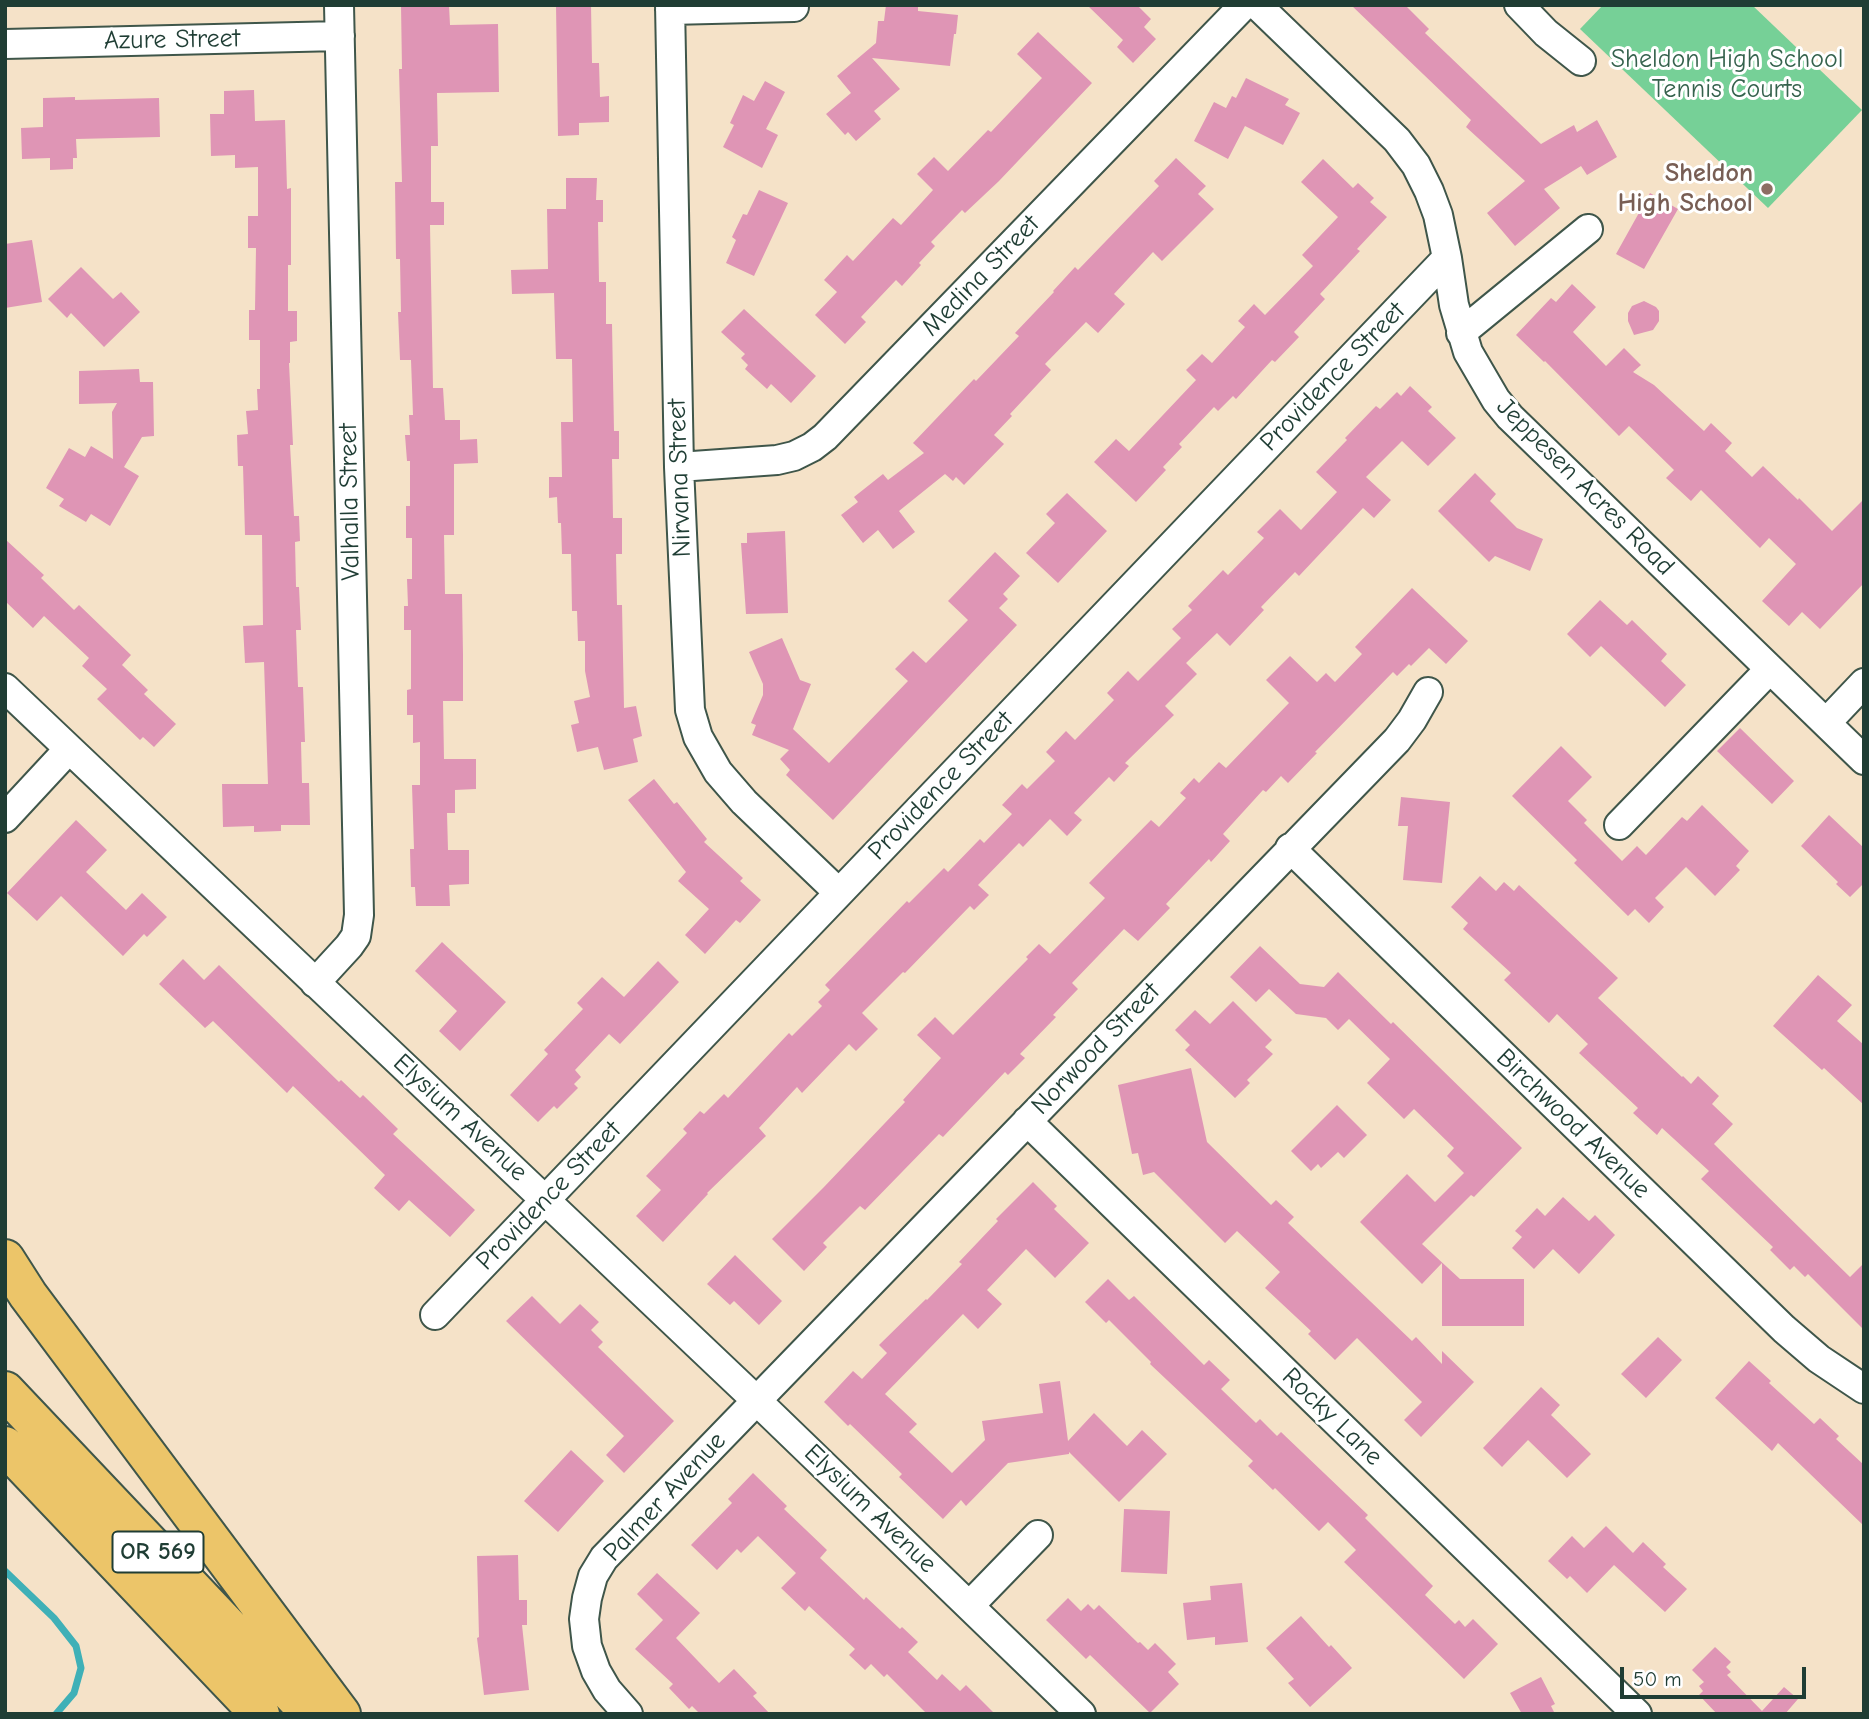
<!DOCTYPE html>
<html>
<head>
<meta charset="utf-8">
<style>
	body { margin:0 }
	#map { position:relative; width:1869px; height:1719px; overflow:hidden; background:#f5e2c8; font-family:"Comic Neue",sans-serif }
	canvas { display:block }
	.frame { position:absolute; inset:0; border:7px solid #1f3d34; pointer-events:none }
	.scale { position:absolute; left:1620px; top:1667px; width:186px; height:32px; box-sizing:border-box; border:4px solid #1f3d34; border-top:0; padding-left:9px; font-size:21px; line-height:24px; white-space:nowrap; color:#1f3d34; -webkit-text-stroke:5px #fff; paint-order:stroke }
</style>
</head>
<body>
<div id="map">
<canvas width="1869" height="1719"></canvas>
<div class="frame"></div>
<div class="scale">50 m</div>
</div>
<script>
const c = document.querySelector('canvas').getContext('2d');
c.lineJoin = 'round';
function paint(path, color) {
  c.fillStyle = color;
  c.fill(path, 'evenodd');
}
function poly(rows) {
  const path = new Path2D();
  for (const r of rows) {
    path.moveTo(r[0], r[1]);
    for (let i = 2; i < r.length; i += 2) path.lineTo(r[i], r[i + 1]);
  }
  return path;
}
function trace(path, color, width, dash) {
  c.strokeStyle = color;
  c.lineWidth = width;
  c.lineCap = dash ? 'butt' : 'round';
  c.setLineDash(dash || []);
  c.stroke(path);
}
function write(font, color, halo, rows, align = 'center') {
  c.font = font + ' "Comic Neue",sans-serif';
  c.lineWidth = 6;
  c.setLineDash([]);
  c.textBaseline = 'middle';
  c.strokeStyle = halo;
  c.fillStyle = color;
  for (const [text, x, y, turn = 0] of rows) {
    c.save();
    c.translate(x, y);
    c.rotate((+turn || 0) * Math.PI / 180);
    c.textAlign = isNaN(turn) ? turn : align;
    if (halo) c.strokeText(text, 0, 0);
    c.fillText(text, 0, 0);
    c.restore();
  }
}
const green = poly([
	[1603,5,1752,5,1862,110,1768,208,1580,29]
]);
const stream = poly([
	[5,1571,54,1618,76,1646,81,1668,74,1693,56,1714]
]);
const building = poly([
	[401,5,449,5,450,25,498,24,499,92,437,93,438,146,431,146,431,202,444,202,444,225,430,225,433,388,443,388,445,420,460,420,460,440,477,439,478,463,454,464,454,535,444,535,445,594,462,594,463,655,463,701,443,701,444,759,476,759,476,789,455,790,455,813,447,813,448,850,469,850,469,884,449,885,450,906,416,906,415,887,411,887,410,849,414,849,412,785,420,785,420,742,413,743,413,715,407,715,407,690,411,689,411,630,404,630,404,606,408,606,407,579,412,579,412,538,406,538,406,506,410,506,410,461,407,461,405,435,410,435,409,415,413,415,411,360,400,360,398,312,401,312,400,259,396,259,395,182,402,182,399,69,402,69],
	[556,5,591,5,592,63,599,63,600,97,609,96,609,122,579,123,579,135,558,136],
	[886,5,918,5,918,11,958,15,956,34,954,34,950,66,872,58,900,89,874,111,881,119,856,141,848,132,845,135,826,114,851,93,837,76,876,43,878,21,884,21],
	[1087,5,1137,5,1151,19,1144,27,1156,39,1133,63,1117,47,1123,40],
	[1351,5,1405,5,1429,29,1425,33,1541,144,1574,125,1577,132,1597,120,1617,157,1587,175,1581,166,1544,189,1560,208,1515,246,1487,213,1525,181,1466,127,1471,120],
	[1038,32,1092,83,999,181,965,213,962,210,931,242,935,246,919,263,921,265,902,286,896,280,861,317,866,322,845,344,815,315,837,292,824,280,847,255,853,261,893,218,901,225,933,190,917,174,934,157,948,171,988,130,991,132,1042,78,1017,54],
	[1246,78,1289,99,1285,105,1300,113,1283,145,1245,126,1228,159,1194,141,1214,102,1226,108,1232,96,1236,98],
	[765,81,785,92,766,129,778,135,762,168,723,147,734,125,730,123,743,95,754,101],
	[254,90,255,121,285,120,287,189,291,188,291,265,288,265,288,311,297,311,297,341,290,342,290,363,289,363,293,445,290,445,294,516,299,516,300,541,295,542,296,587,299,587,301,630,296,630,298,687,303,687,305,742,301,742,302,783,309,783,310,825,281,825,281,831,254,832,254,826,223,827,222,784,268,784,264,662,245,663,243,626,263,625,262,535,245,535,243,466,238,466,237,435,248,434,246,411,258,410,257,389,260,389,260,340,249,340,249,310,255,310,256,248,248,248,248,216,258,216,258,167,235,168,235,155,211,156,210,114,224,114,224,91],
	[75,97,75,100,159,98,160,137,76,139,77,158,73,158,73,169,50,170,50,158,22,159,21,128,43,127,43,98],
	[1176,158,1206,186,1198,194,1214,209,1162,261,1153,252,1114,294,1125,304,1098,333,1086,322,1045,364,1051,370,1010,414,1012,416,994,435,1004,444,964,485,956,477,953,481,945,474,899,511,915,532,893,549,878,530,863,543,841,515,858,502,854,497,883,474,888,480,924,453,913,443,974,379,976,381,1019,336,1015,333,1054,292,1053,291,1075,267,1078,270,1159,186,1154,181],
	[1323,159,1353,188,1358,183,1374,198,1370,202,1387,217,1357,249,1360,251,1320,294,1325,299,1294,332,1299,337,1275,362,1272,360,1236,399,1233,396,1218,411,1214,407,1179,444,1182,447,1163,467,1166,470,1136,502,1094,462,1116,439,1129,451,1196,380,1186,370,1202,354,1212,363,1245,327,1238,321,1254,304,1265,315,1313,266,1302,255,1338,217,1301,182],
	[566,178,597,178,596,200,603,200,603,222,598,222,599,282,606,282,606,324,612,324,614,431,619,431,619,459,612,459,613,518,622,518,622,554,616,554,617,605,622,605,624,708,636,706,642,736,633,739,638,762,604,770,598,747,577,752,571,725,579,723,574,701,590,697,585,671,585,641,578,641,577,611,572,611,571,554,562,554,561,523,558,523,557,497,549,498,549,477,562,477,561,422,573,422,572,359,556,359,554,293,512,294,511,270,548,269,547,209,566,209],
	[759,190,788,203,754,276,726,263,736,240,732,237,743,214,747,215],
	[1650,193,1678,209,1644,269,1616,254],
	[32,240,42,302,5,308,5,244],
	[81,267,113,299,121,292,140,312,104,347,71,313,67,318,48,299],
	[1572,284,1596,307,1573,332,1606,366,1624,348,1641,365,1633,372,1654,385,1704,431,1711,423,1732,443,1725,451,1752,477,1763,466,1798,500,1799,498,1832,531,1864,499,1864,583,1820,629,1802,612,1789,626,1762,601,1796,564,1769,538,1760,548,1701,490,1691,501,1666,478,1674,470,1629,426,1619,436,1545,361,1544,362,1516,335,1551,298,1556,302],
	[1644,301,1656,307,1659,311,1659,321,1653,330,1634,335,1628,321,1628,313,1632,306],
	[744,309,816,376,791,403,771,384,767,389,745,369,748,365,741,358,745,354,721,332],
	[139,369,140,382,153,382,154,436,142,437,124,467,139,476,110,526,91,514,86,522,59,506,64,499,46,488,69,448,85,457,91,446,113,459,112,412,117,403,79,404,79,371],
	[1410,386,1432,407,1428,411,1456,438,1428,466,1402,441,1366,477,1391,500,1374,518,1363,508,1299,576,1295,572,1261,607,1264,610,1230,646,1217,633,1186,663,1197,674,1165,706,1174,715,1125,763,1129,766,1114,782,1109,777,1074,813,1082,820,1067,836,1050,819,1023,847,1019,843,978,885,989,895,974,910,970,906,905,973,903,972,862,1013,878,1029,856,1051,849,1044,802,1093,797,1087,759,1128,766,1136,707,1193,708,1194,663,1242,636,1216,661,1190,646,1176,687,1133,683,1129,700,1111,704,1114,724,1094,728,1098,789,1033,792,1036,822,1006,818,1002,830,990,825,985,907,901,909,903,944,868,948,872,980,839,984,843,1012,814,1002,805,1022,784,1027,789,1055,761,1046,752,1066,731,1075,740,1114,700,1107,693,1128,671,1138,681,1181,638,1172,629,1192,610,1188,606,1223,570,1228,575,1264,538,1257,532,1280,509,1301,530,1337,492,1316,472,1347,440,1345,438,1376,406,1380,409,1397,392,1401,396],
	[1475,473,1496,494,1490,501,1517,528,1543,539,1530,571,1495,556,1489,562,1438,511],
	[1067,493,1107,531,1058,583,1026,553,1055,523,1046,514],
	[785,531,788,613,746,614,741,543,747,543,747,533],
	[5,539,44,575,41,578,74,610,79,605,131,655,122,665,148,690,144,694,176,724,154,747,143,737,140,740,97,699,107,689,82,666,89,658,44,616,33,628,5,601],
	[995,552,1020,576,1003,594,1008,599,999,608,1017,625,833,820,786,775,790,770,780,759,789,750,752,735,756,725,751,723,763,695,763,684,749,652,782,638,800,680,811,684,793,729,829,763,908,681,895,669,913,651,926,663,968,620,948,601],
	[1412,588,1468,641,1446,664,1429,648,1411,666,1409,664,1397,676,1393,672,1315,752,1317,753,1288,783,1281,776,1266,792,1263,790,1223,834,1230,841,1211,862,1209,859,1166,904,1170,908,1138,941,1124,929,1072,983,1078,989,1053,1015,1056,1017,1020,1054,1025,1058,1008,1075,1005,1072,943,1137,939,1134,865,1210,860,1206,823,1243,827,1247,804,1271,772,1239,824,1187,905,1102,903,1100,941,1058,917,1035,935,1017,953,1035,1028,959,1026,957,1039,944,1050,954,1105,898,1089,883,1151,820,1159,827,1186,798,1180,793,1194,778,1199,783,1219,762,1226,768,1289,703,1266,680,1290,656,1317,682,1326,673,1335,682,1362,654,1355,647],
	[1600,600,1627,625,1632,620,1667,654,1661,661,1686,685,1665,707,1601,646,1590,657,1567,634],
	[1740,728,1794,781,1772,804,1717,751],
	[1561,746,1592,777,1568,801,1587,820,1584,823,1622,861,1637,846,1646,855,1682,817,1687,821,1702,805,1749,851,1736,866,1740,870,1715,896,1686,867,1655,898,1664,907,1649,923,1635,909,1628,916,1574,863,1577,860,1512,796],
	[654,779,674,804,677,802,707,839,704,842,743,878,740,881,761,900,740,923,736,920,705,954,685,935,709,909,678,881,686,872,628,800],
	[1401,797,1450,802,1442,883,1403,880,1408,826,1398,826],
	[1829,815,1864,848,1864,883,1850,897,1836,884,1838,882,1801,846],
	[76,820,107,850,86,872,126,910,142,893,167,917,147,937,144,934,123,956,61,896,37,921,7,893],
	[1480,876,1496,891,1504,882,1514,891,1519,885,1618,978,1598,998,1682,1077,1683,1076,1691,1084,1698,1076,1719,1096,1712,1104,1733,1124,1714,1144,1850,1277,1864,1263,1864,1330,1808,1274,1805,1277,1794,1266,1790,1270,1770,1250,1773,1247,1701,1179,1709,1171,1662,1128,1657,1135,1633,1113,1638,1108,1579,1053,1588,1044,1557,1014,1549,1023,1504,980,1511,973,1463,929,1468,923,1451,907],
	[442,942,506,1002,460,1051,439,1031,457,1011,415,971],
	[1260,946,1300,984,1324,987,1338,972,1391,1024,1393,1022,1522,1148,1474,1197,1471,1195,1422,1244,1460,1279,1524,1279,1524,1326,1442,1326,1442,1263,1422,1284,1360,1222,1407,1174,1435,1202,1464,1173,1447,1156,1454,1148,1414,1109,1404,1119,1367,1083,1390,1059,1349,1019,1338,1030,1326,1018,1296,1014,1269,989,1256,1002,1230,977],
	[183,959,204,980,219,965,339,1082,341,1080,360,1098,363,1095,398,1129,393,1134,475,1210,450,1237,409,1200,399,1211,374,1188,385,1175,293,1086,287,1093,213,1021,205,1028,159,984],
	[658,961,679,982,620,1044,609,1034,575,1070,581,1077,574,1084,578,1088,557,1109,554,1106,538,1122,510,1095,548,1054,544,1050,583,1009,577,1003,602,977,624,997],
	[1818,975,1852,1005,1837,1021,1864,1045,1864,1105,1824,1068,1822,1070,1773,1026],
	[1233,1001,1272,1040,1265,1047,1273,1054,1247,1080,1250,1083,1235,1098,1185,1050,1190,1045,1175,1030,1195,1010,1210,1024],
	[1191,1068,1207,1142,1271,1205,1276,1200,1294,1217,1288,1223,1412,1341,1416,1337,1442,1364,1442,1351,1474,1382,1421,1437,1404,1420,1422,1402,1357,1338,1335,1360,1308,1334,1311,1331,1265,1288,1280,1272,1237,1231,1225,1243,1154,1172,1143,1175,1138,1153,1132,1154,1118,1085],
	[1337,1105,1367,1135,1344,1158,1338,1152,1321,1168,1318,1164,1311,1171,1291,1151],
	[1033,1182,1057,1206,1054,1209,1089,1243,1055,1278,1026,1249,987,1290,1002,1304,978,1329,963,1314,885,1394,917,1424,909,1432,952,1473,985,1440,982,1421,1043,1413,1039,1384,1060,1381,1068,1441,1094,1413,1127,1446,1142,1430,1167,1454,1119,1502,1069,1452,1069,1454,1008,1463,966,1506,961,1500,943,1519,899,1477,902,1474,850,1424,848,1426,824,1402,853,1371,862,1379,887,1353,879,1345,926,1299,927,1300,962,1264,959,1262,998,1221,996,1219],
	[1563,1197,1589,1221,1595,1215,1615,1235,1579,1274,1553,1249,1534,1269,1512,1248,1522,1237,1515,1231,1537,1208,1545,1216],
	[735,1255,782,1301,759,1325,734,1301,730,1305,707,1284],
	[1108,1279,1129,1300,1134,1296,1204,1365,1209,1360,1230,1380,1221,1389,1256,1423,1260,1419,1277,1436,1281,1432,1368,1515,1365,1518,1433,1586,1425,1595,1455,1624,1459,1620,1465,1627,1473,1619,1498,1644,1464,1679,1344,1562,1356,1550,1328,1522,1319,1531,1275,1488,1273,1490,1248,1466,1253,1461,1150,1364,1151,1362,1109,1320,1106,1323,1085,1302],
	[532,1296,560,1324,580,1304,599,1322,591,1330,603,1342,598,1347,674,1421,624,1473,606,1455,624,1436,506,1321],
	[1658,1337,1682,1360,1646,1398,1621,1374],
	[1749,1361,1771,1381,1769,1383,1814,1424,1820,1418,1839,1436,1836,1439,1864,1465,1864,1526,1778,1443,1772,1451,1715,1398],
	[1541,1387,1560,1405,1551,1415,1591,1454,1567,1478,1528,1440,1502,1467,1483,1448],
	[571,1450,604,1481,558,1532,524,1501],
	[753,1473,787,1506,784,1509,827,1550,820,1558,864,1600,866,1597,900,1629,902,1627,918,1642,908,1652,937,1680,942,1674,960,1691,966,1685,995,1714,927,1714,887,1674,884,1677,871,1664,865,1670,849,1655,855,1649,809,1606,805,1611,781,1588,796,1573,758,1536,741,1553,737,1549,717,1570,691,1545,732,1503,728,1499],
	[1124,1509,1170,1511,1167,1574,1121,1572],
	[1606,1526,1633,1553,1643,1542,1666,1564,1663,1567,1687,1589,1665,1612,1614,1565,1587,1593,1570,1576,1567,1579,1548,1561,1572,1536,1584,1548],
	[518,1555,519,1600,527,1600,527,1625,522,1625,529,1690,484,1695,477,1638,479,1637,477,1556],
	[657,1573,700,1613,676,1638,719,1683,734,1669,757,1693,753,1696,770,1714,700,1714,692,1706,689,1709,669,1688,673,1684,635,1649,663,1620,637,1594],
	[1242,1583,1248,1642,1215,1645,1215,1637,1187,1640,1183,1603,1211,1600,1210,1586],
	[1068,1598,1081,1611,1088,1604,1094,1610,1099,1605,1138,1643,1140,1642,1148,1650,1155,1643,1176,1664,1168,1672,1179,1684,1150,1713,1090,1655,1086,1659,1046,1620],
	[1301,1616,1329,1647,1331,1645,1352,1668,1310,1707,1288,1683,1294,1679,1266,1648],
	[1715,1647,1731,1662,1726,1667,1731,1672,1727,1675,1762,1711,1784,1687,1798,1699,1785,1714,1717,1714,1699,1695,1703,1691,1699,1686,1704,1682,1692,1670],
	[1541,1677,1555,1704,1551,1706,1555,1714,1522,1714,1510,1693]
]);
const minor = poly([
	[670,5,679,467,690,710,698,737,718,772,744,802,839,893],
	[1257,5,1397,140,1416,165,1429,191,1438,215,1447,258,1454,305,1468,352,1496,400,1510,417,1864,760],
	[1519,5,1546,33,1581,61],
	[670,10,794,7],
	[5,44,340,36],
	[1461,333,1588,229],
	[679,467,777,460,794,456,812,447,825,437,1244,5],
	[5,688,757,1401,1081,1714],
	[1826,723,1864,683],
	[5,818,69,749],
	[1619,825,1770,669],
	[1290,848,1784,1329,1819,1359,1864,1389],
	[315,983,349,946,356,936,359,915,339,5],
	[1027,1121,1637,1714],
	[435,1315,1447,258],
	[970,1605,1038,1535],
	[628,1714,607,1690,596,1671,587,1646,584,1619,587,1598,593,1576,604,1558,1397,740,1412,720,1428,692]
]);
const highway = poly([
	[5,1259,28,1295,341,1714],
	[5,1391,311,1714],
	[5,1446,260,1714]
]);
const markers = [
	[1767,189,7,"#8d6e63"]
];
const shields = [
	[158,1552,91]
];
const shieldNames = [
	["OR 569",158,1552]
];
const streetNames = [
	["Azure Street",172,40,-1],
	["Medina Street",981,276,-46],
	["Providence Street",1333,377,-46],
	["Nirvana Street",680,478,-92],
	["Jeppesen Acres Road",1585,487,45],
	["Valhalla Street",350,502,-91],
	["Providence Street",941,786,-46],
	["Norwood Street",1096,1049,-46],
	["Elysium Avenue",460,1118,43],
	["Birchwood Avenue",1573,1124,44],
	["Providence Street",549,1196,-46],
	["Rocky Lane",1332,1417,44],
	["Palmer Avenue",665,1497,-47],
	["Elysium Avenue",870,1509,44]
];
const parkNames = [
	["Sheldon High School",1727,60],
	["Tennis Courts",1727,90]
];
const educationNames = [
	["Sheldon",1753,174],
	["High School",1753,204]
];
paint(green, '#76d097');
trace(stream, '#3fb0b7', 7);
paint(building, '#df95b5');
trace(minor, '#3f564a', 32);
trace(highway, '#3f564a', 42);
trace(minor, '#fff', 28);
trace(highway, '#ecc569', 38);
for (const [x, y, r, color] of markers) {
  const dot = new Path2D();
  dot.arc(x, y, r, 0, 2 * Math.PI);
  c.fillStyle = color;
  c.fill(dot);
  trace(dot, '#fff', 2.5);
}
for (const [x, y, w] of shields) {
  const box = new Path2D();
  box.roundRect(x - w / 2, y - 20.5, w, 41, 5);
  c.fillStyle = '#fff';
  c.fill(box);
  trace(box, '#1f3d34', 2);
}
write('bold 24px', '#1f3d34', null, shieldNames);
write('26px', '#1f3d34', '#fff', streetNames);
write('26px', '#35624d', '#fff', parkNames);
write('bold 26px', '#785e54', '#fff', educationNames, 'right');
</script>
</body>
</html>
